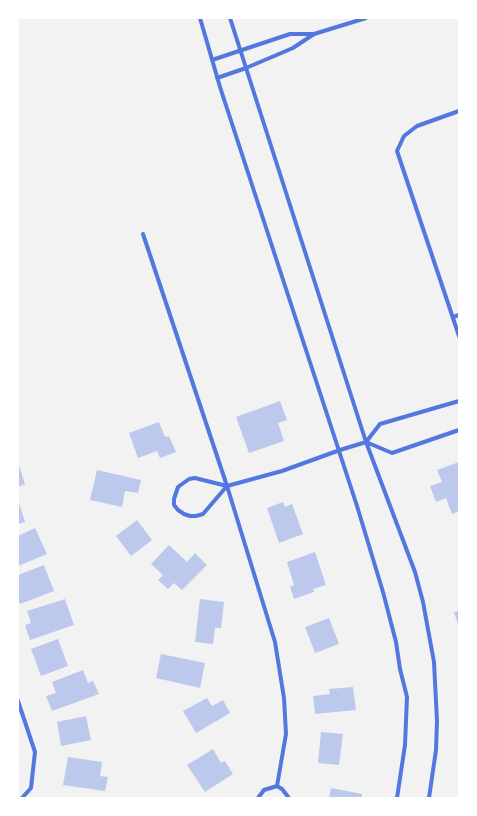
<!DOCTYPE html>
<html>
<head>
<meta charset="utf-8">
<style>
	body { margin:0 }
	#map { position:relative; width:477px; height:816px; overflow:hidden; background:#f2f2f2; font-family:"PT Sans Narrow",sans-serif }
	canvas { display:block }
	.frame { position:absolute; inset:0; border:19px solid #fff; pointer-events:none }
</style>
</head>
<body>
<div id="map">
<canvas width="477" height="816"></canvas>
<div class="frame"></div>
</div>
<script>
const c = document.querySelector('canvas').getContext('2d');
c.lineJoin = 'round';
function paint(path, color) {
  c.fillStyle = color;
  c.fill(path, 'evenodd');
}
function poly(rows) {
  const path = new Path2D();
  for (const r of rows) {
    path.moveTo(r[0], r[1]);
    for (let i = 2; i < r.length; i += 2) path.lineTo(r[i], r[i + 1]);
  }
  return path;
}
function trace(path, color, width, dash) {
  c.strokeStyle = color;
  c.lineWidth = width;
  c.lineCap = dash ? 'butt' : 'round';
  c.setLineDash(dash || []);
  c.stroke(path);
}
const building = poly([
	[280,401,287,420,278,423,284,441,249,453,236,417],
	[159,422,165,437,169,436,176,452,160,458,157,451,138,458,129,433],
	[18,462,25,484,18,487],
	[459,462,459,511,452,514,446,498,436,502,430,486,442,482,437,470],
	[97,470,141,480,138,493,125,491,122,507,90,500],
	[18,500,25,522,18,524],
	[283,502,285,507,292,504,303,534,279,543,267,508],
	[137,520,152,540,131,556,116,536],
	[35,528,47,554,18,566,18,536],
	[169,545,187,562,195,553,207,565,182,590,174,583,168,589,158,580,163,575,151,564],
	[315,552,326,585,313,589,314,592,294,599,290,587,294,585,287,562],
	[44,565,54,591,20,604,18,600,18,575],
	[65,599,74,625,30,640,25,625,31,623,27,611],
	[200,599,224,602,221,628,215,628,213,644,195,642],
	[459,611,459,628,454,612],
	[329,618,339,644,315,653,305,627],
	[58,639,68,666,41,676,31,649],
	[161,654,205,663,200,688,156,678],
	[83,670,88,683,93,681,99,694,52,711,46,696,56,693,52,682],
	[353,687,356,710,315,714,313,696,330,694,329,689],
	[207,698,212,706,223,700,230,713,196,733,183,711],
	[86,716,91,740,61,746,57,722],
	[321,732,343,734,339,765,318,763],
	[213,749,221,763,225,761,233,774,205,792,187,765],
	[68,757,102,762,100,776,108,777,105,791,63,785],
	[331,788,362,794,362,798,329,798]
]);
const minor = poly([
	[200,18,220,87,357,506,383,592,396,642,400,669,407,697,405,745,397,798],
	[230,18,366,442,415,572,423,602,434,662,437,721,436,750,429,798],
	[212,60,290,34,314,34],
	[217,78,246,68,293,48,314,34,366,18],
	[459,111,417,126,404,136,397,151,459,336],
	[143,234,227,486,275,642,284,698,286,734,277,786],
	[453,317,459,315],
	[459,401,380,424,366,442,392,453,459,430],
	[195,478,227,486,203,514,196,516,190,516,184,514,178,510,174,505,174,499,178,487,189,479,195,478],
	[227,486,282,471,340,450,366,442],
	[18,701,35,752,31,788,22,798],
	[258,798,264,790,277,786,282,789,289,798]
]);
paint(building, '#bdc9ec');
trace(minor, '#5277de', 4);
</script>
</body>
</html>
